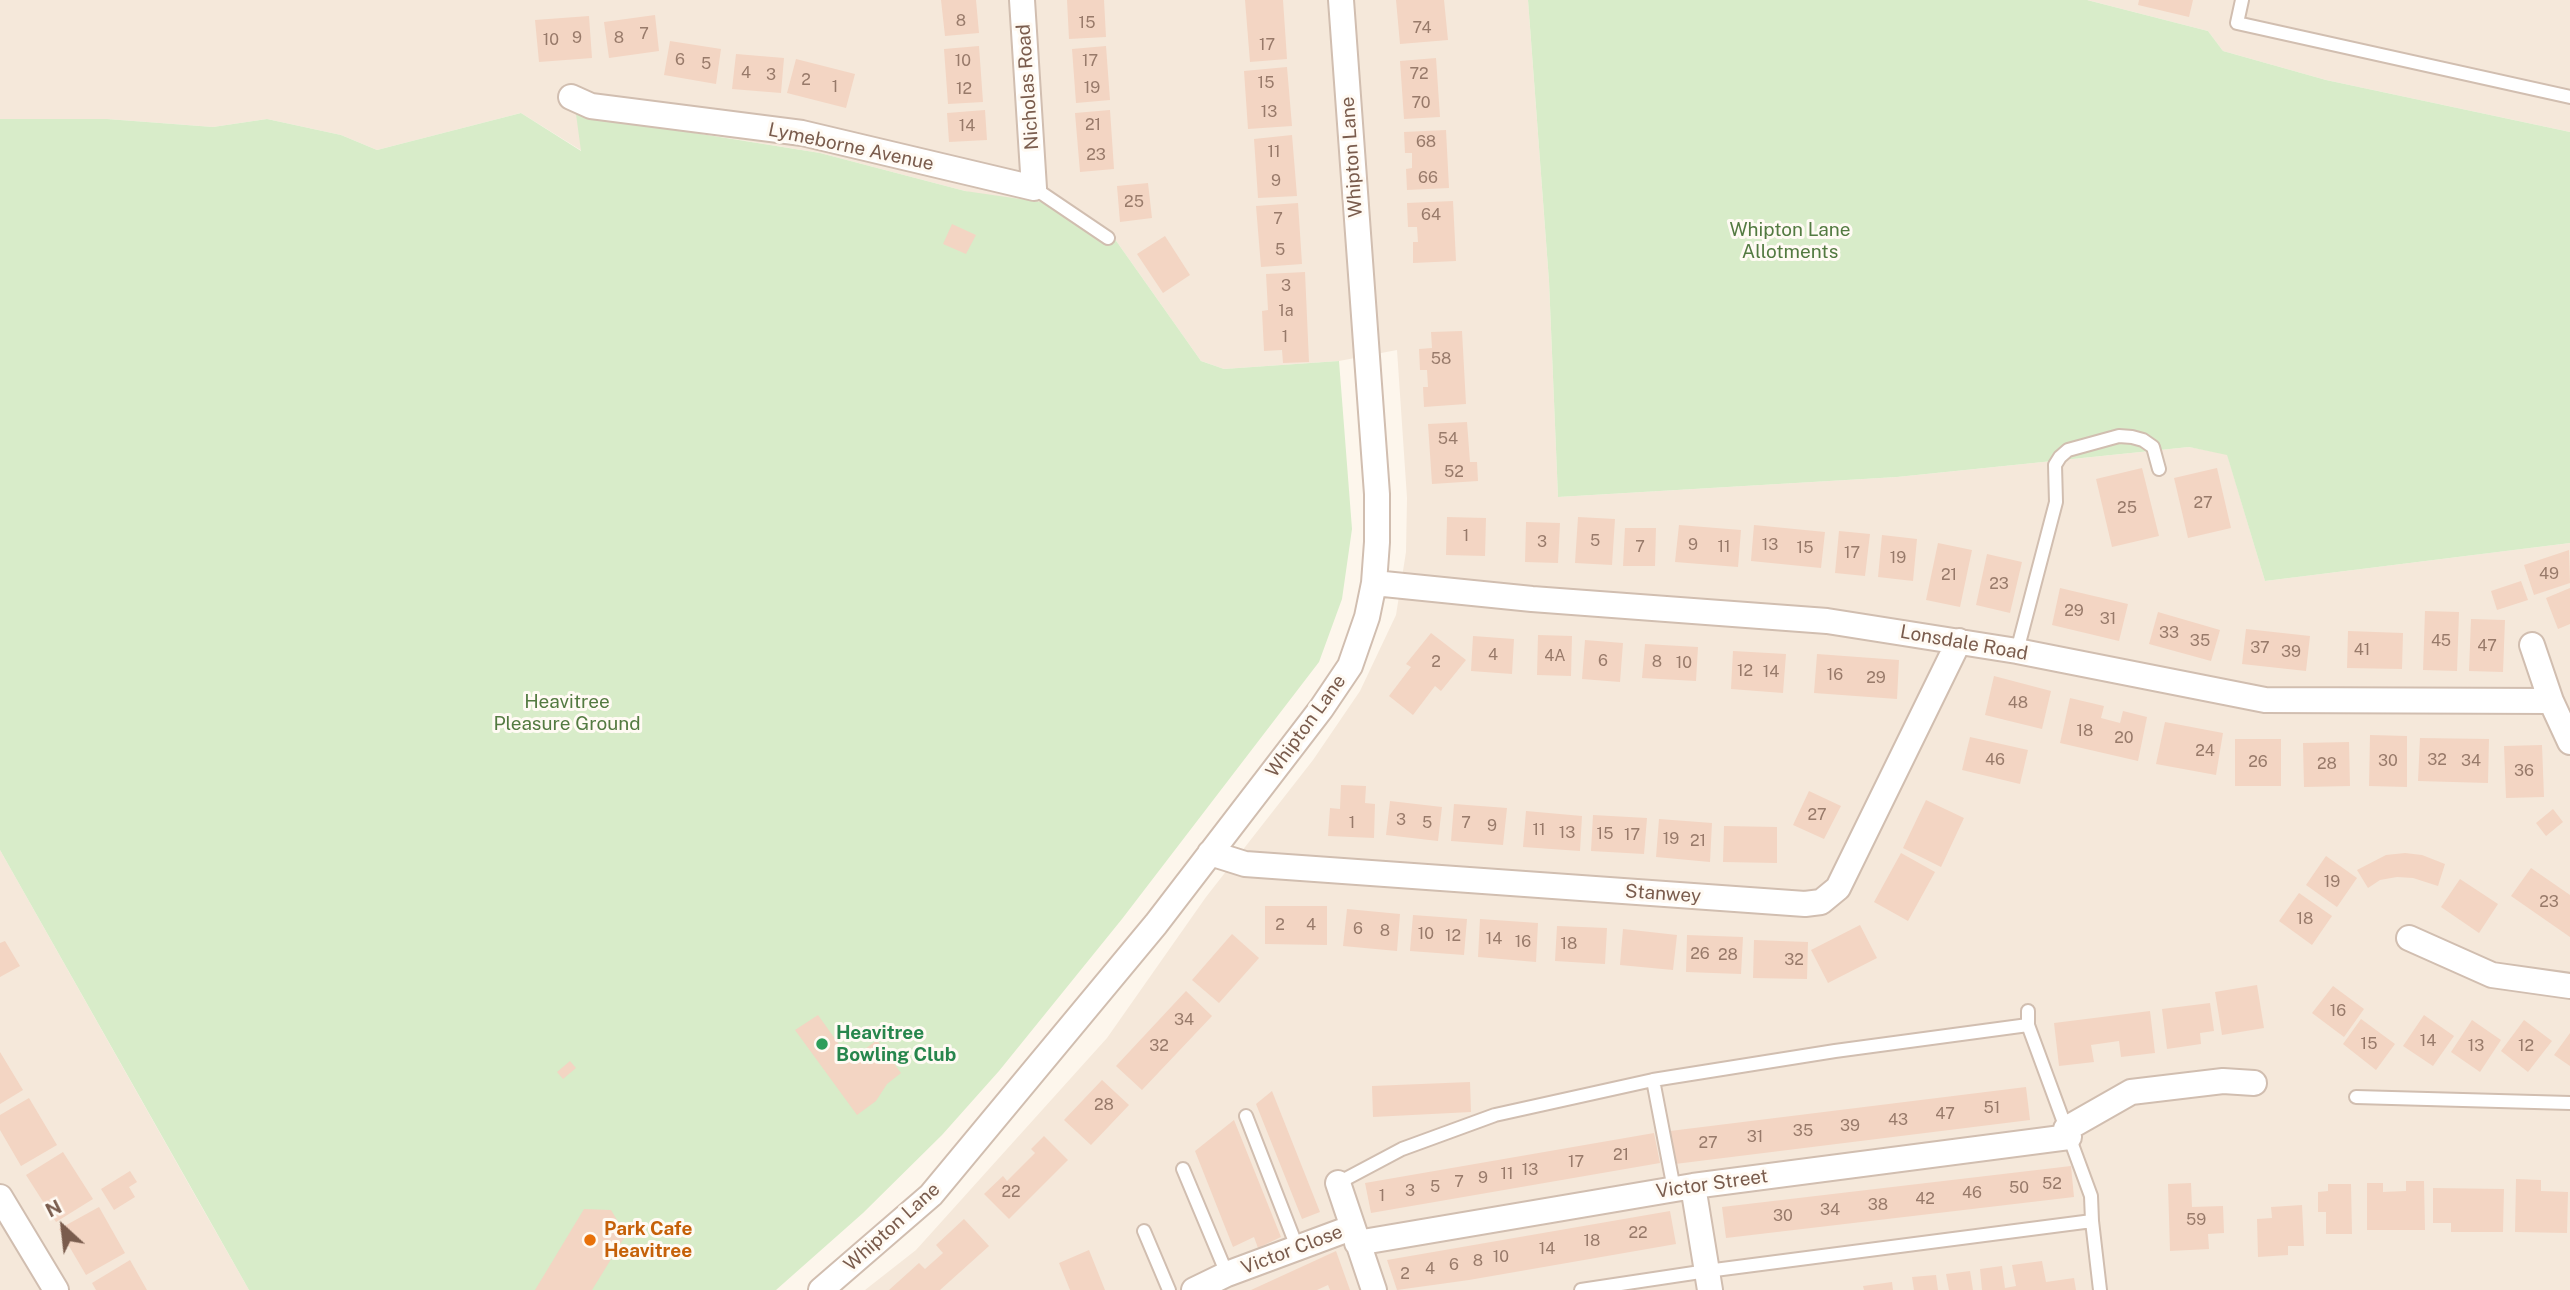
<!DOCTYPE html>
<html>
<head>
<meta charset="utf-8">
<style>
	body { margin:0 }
	#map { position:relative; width:2570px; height:1290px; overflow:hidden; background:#fdf6ec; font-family:"Public Sans",sans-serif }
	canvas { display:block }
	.north { position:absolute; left:28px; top:1192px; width:70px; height:70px; -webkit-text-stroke:5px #fffaf3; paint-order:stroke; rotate:333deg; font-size:19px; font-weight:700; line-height:28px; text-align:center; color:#7a5c4d }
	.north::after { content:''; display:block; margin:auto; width:24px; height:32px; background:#7a5c4d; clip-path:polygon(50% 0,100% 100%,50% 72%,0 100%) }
</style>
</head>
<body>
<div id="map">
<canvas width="2570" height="1290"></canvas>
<div class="north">N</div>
</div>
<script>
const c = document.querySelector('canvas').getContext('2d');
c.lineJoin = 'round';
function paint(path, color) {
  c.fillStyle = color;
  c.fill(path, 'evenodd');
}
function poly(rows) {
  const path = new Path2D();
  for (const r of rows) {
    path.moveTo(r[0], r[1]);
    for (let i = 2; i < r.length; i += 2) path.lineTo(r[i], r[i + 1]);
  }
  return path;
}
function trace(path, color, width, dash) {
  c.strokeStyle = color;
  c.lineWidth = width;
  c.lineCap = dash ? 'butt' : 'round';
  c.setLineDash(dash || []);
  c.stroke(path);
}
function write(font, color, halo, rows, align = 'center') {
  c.font = font + ' "Public Sans",sans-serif';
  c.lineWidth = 6;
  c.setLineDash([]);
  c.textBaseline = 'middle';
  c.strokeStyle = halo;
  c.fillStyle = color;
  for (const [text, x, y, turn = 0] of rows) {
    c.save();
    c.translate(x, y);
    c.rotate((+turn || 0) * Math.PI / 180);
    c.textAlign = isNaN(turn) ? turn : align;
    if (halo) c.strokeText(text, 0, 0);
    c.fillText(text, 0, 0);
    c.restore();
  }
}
const residential = poly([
	[0,0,1528,0,1549,281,1558,497,1897,477,2189,447,2227,454,2265,581,2570,543,2570,1290,865,1290,916,1250,1107,1038,1206,897,1313,760,1360,691,1396,615,1406,552,1407,498,1397,350,1339,361,1224,369,1201,361,1112,235,965,191,820,153,721,137,574,92,582,151,521,113,377,150,341,135,267,119,213,127,107,119,0,119],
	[2087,0,2570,0,2570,132,2326,80,2223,51,2208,31],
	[0,850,200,1204,249,1290,0,1290]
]);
const green = poly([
	[1528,0,2087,0,2208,31,2223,51,2326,80,2570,132,2570,543,2265,581,2227,455,2189,447,1897,477,1558,497,1549,281],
	[521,113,581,151,576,114,820,153,965,191,1055,204,1112,235,1201,361,1224,369,1339,361,1352,529,1342,599,1319,662,1122,919,999,1071,942,1135,863,1213,776,1290,249,1290,0,850,0,119,107,119,213,127,267,119,341,135,377,150]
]);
const building = poly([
	[941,0,976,0,979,33,945,36],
	[1067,0,1104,0,1106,37,1069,39],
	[1245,0,1283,0,1287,59,1250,62],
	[1396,0,1444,0,1448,40,1400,44],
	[2139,0,2193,0,2189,17,2138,5],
	[655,15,659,51,609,58,604,22],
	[589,16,592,58,539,62,535,20],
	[670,41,721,49,716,84,664,75],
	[979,46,983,102,948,104,944,49],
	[1106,46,1110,100,1076,103,1072,49],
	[736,54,784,58,781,93,732,89],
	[1436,58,1440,117,1404,119,1400,61],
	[796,59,855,74,846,108,787,93],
	[1287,67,1292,126,1248,129,1244,71],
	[985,110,987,140,949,142,947,113],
	[1110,110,1114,169,1080,172,1075,113],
	[1446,130,1449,188,1407,190,1406,169,1412,168,1412,153,1405,153,1404,132],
	[1292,135,1297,196,1258,198,1254,139],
	[1148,183,1152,218,1120,222,1117,186],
	[1453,201,1456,261,1413,263,1413,242,1418,242,1417,227,1408,227,1407,203],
	[1298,203,1302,264,1261,267,1256,206],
	[952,224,976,235,966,254,943,244],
	[1165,236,1190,275,1163,293,1137,254],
	[1305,272,1309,362,1283,363,1282,350,1264,351,1262,311,1268,310,1266,274],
	[1462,331,1466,404,1424,407,1423,387,1428,387,1427,370,1420,370,1419,349,1432,348,1431,332],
	[1467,422,1470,462,1477,462,1478,481,1432,484,1428,424],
	[2142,468,2159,536,2112,547,2096,479],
	[2217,468,2231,528,2188,538,2174,478],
	[1447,517,1486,518,1485,556,1446,555],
	[1578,517,1615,519,1612,565,1575,563],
	[1526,522,1560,523,1558,563,1525,562],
	[1679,525,1741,530,1738,567,1675,562],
	[1754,525,1825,532,1821,568,1751,561],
	[1625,528,1656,528,1655,566,1623,566],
	[1839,531,1870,534,1865,576,1835,573],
	[1882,535,1917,539,1913,581,1878,577],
	[1938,543,1972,550,1960,607,1926,600],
	[2569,550,2570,583,2534,595,2524,565],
	[1987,554,2022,562,2010,613,1976,605],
	[2521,581,2528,600,2497,610,2491,591],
	[2060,588,2128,604,2119,641,2052,625],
	[2570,588,2570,624,2558,629,2546,598],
	[2425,611,2459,612,2457,671,2423,670],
	[2158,612,2220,630,2211,661,2149,644],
	[2471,619,2505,620,2503,672,2469,671],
	[2246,629,2310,636,2306,671,2242,664],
	[2348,631,2403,633,2402,669,2347,668],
	[1431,633,1466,660,1441,691,1435,686,1413,715,1389,696,1411,667,1406,664],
	[1538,635,1572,636,1571,676,1537,675],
	[1473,636,1514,639,1512,674,1471,671],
	[1585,640,1623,643,1620,682,1582,679],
	[1645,644,1698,647,1696,681,1642,678],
	[1733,651,1786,654,1783,693,1731,689],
	[1817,654,1899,660,1897,699,1814,693],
	[1994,676,2051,691,2042,729,1985,715],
	[2070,698,2104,706,2101,718,2120,723,2123,711,2147,717,2138,761,2060,743],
	[2165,722,2223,733,2216,775,2156,764],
	[2370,735,2407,736,2407,787,2369,786],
	[1970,737,2028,750,2020,784,1962,770],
	[2420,738,2489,739,2488,783,2418,781],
	[2235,739,2281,739,2281,786,2235,786],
	[2349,742,2350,786,2304,787,2303,743],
	[2542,745,2544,797,2506,798,2504,746],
	[1341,785,1366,786,1365,803,1375,804,1374,838,1328,836,1330,808,1340,809],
	[1809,791,1841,806,1824,839,1793,825],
	[1926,800,1964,818,1941,867,1903,848],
	[1390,801,1442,807,1438,841,1386,835],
	[1454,804,1507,808,1503,845,1451,841],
	[2553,809,2563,822,2546,836,2536,823],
	[1526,811,1582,816,1580,851,1523,847],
	[1593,815,1647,818,1644,854,1591,851],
	[1659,819,1712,823,1710,862,1656,857],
	[1724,826,1777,827,1777,863,1723,862],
	[1901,853,1935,872,1908,921,1874,902],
	[2405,853,2422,855,2445,864,2438,886,2413,878,2397,877,2380,880,2368,888,2357,870,2386,855],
	[2326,856,2357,878,2337,907,2306,885],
	[2531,868,2570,895,2570,937,2511,896],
	[2460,879,2498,904,2479,933,2441,907],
	[2299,893,2332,916,2312,945,2279,921],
	[1265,906,1327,906,1327,945,1265,944],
	[1347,909,1400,914,1397,951,1343,946],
	[1413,915,1467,919,1464,955,1410,951],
	[1480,919,1538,923,1536,962,1478,957],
	[1860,925,1877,958,1828,983,1811,950],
	[1557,926,1607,928,1605,964,1555,961],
	[1623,929,1677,935,1673,970,1620,965],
	[1232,934,1259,958,1219,1003,1192,980],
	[1687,935,1743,937,1741,974,1686,972],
	[1754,940,1808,942,1807,979,1753,978],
	[5,941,20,966,0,977,0,943],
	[2257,985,2264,1028,2222,1035,2215,992],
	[2333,986,2364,1009,2344,1037,2312,1013],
	[1186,991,1212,1016,1142,1090,1116,1066],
	[2210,1003,2214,1031,2200,1033,2201,1044,2167,1049,2162,1009],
	[2150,1011,2155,1053,2121,1057,2119,1041,2091,1045,2094,1062,2059,1066,2054,1023],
	[818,1015,848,1057,858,1049,861,1052,877,1040,901,1073,887,1084,876,1101,857,1115,795,1030],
	[2424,1015,2454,1036,2433,1066,2403,1046],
	[2361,1019,2395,1044,2376,1070,2343,1044],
	[2472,1020,2501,1040,2480,1072,2451,1052],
	[2524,1020,2552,1041,2528,1072,2501,1051],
	[2570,1033,2570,1066,2554,1055],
	[0,1052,23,1090,0,1104],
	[570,1061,576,1068,563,1079,557,1072],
	[1102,1080,1129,1105,1091,1145,1064,1120],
	[1470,1082,1471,1112,1373,1117,1372,1086],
	[2026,1087,2030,1120,1675,1164,1670,1131],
	[1272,1091,1320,1212,1302,1219,1256,1104],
	[29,1098,57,1145,21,1166,0,1130,0,1115],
	[1234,1120,1281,1237,1258,1248,1254,1237,1233,1247,1195,1151],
	[1654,1133,1660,1163,1371,1213,1365,1183],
	[1044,1136,1068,1160,1009,1219,984,1194,1003,1176,1007,1181,1035,1153,1031,1149],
	[63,1152,93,1199,56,1222,26,1175],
	[2071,1166,2074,1197,1726,1238,1722,1207],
	[130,1171,137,1182,129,1187,135,1197,114,1210,101,1189],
	[2516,1179,2541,1180,2541,1191,2568,1192,2567,1233,2515,1232],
	[2406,1181,2424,1181,2425,1230,2367,1230,2367,1183,2383,1183,2383,1192,2406,1191],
	[2191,1183,2192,1207,2223,1206,2224,1233,2208,1234,2209,1249,2170,1251,2168,1184],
	[2328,1184,2351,1184,2352,1234,2326,1234,2326,1212,2318,1212,2318,1192,2328,1191],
	[2433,1188,2504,1189,2503,1232,2451,1232,2451,1223,2433,1223],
	[2302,1205,2304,1246,2288,1246,2288,1255,2258,1257,2257,1219,2272,1218,2271,1207],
	[99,1207,125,1253,86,1275,59,1229],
	[584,1209,611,1210,626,1235,592,1290,535,1290],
	[1670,1211,1676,1244,1469,1280,1397,1290,1387,1260],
	[964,1219,989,1246,940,1290,889,1290,919,1263,925,1269,943,1253,936,1245],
	[1089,1250,1105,1290,1070,1290,1059,1263],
	[1336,1251,1350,1290,1330,1290,1328,1285,1317,1290,1251,1290],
	[130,1260,147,1290,96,1290,92,1283],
	[2042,1261,2046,1282,2074,1278,2076,1290,1982,1290,1980,1269,2002,1266,2005,1288,2016,1286,2012,1265],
	[1970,1271,1973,1290,1949,1290,1946,1274],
	[1936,1275,1938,1290,1914,1290,1912,1277],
	[1892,1282,1893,1290,1864,1290,1863,1286]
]);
const lane = poly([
	[2242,0,2237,23,2570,97],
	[1034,188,1108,238],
	[2017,651,2056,502,2055,465,2060,457,2068,450,2079,447,2119,436,2132,437,2143,440,2153,447,2159,469],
	[2028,1025,2028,1011],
	[1653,1080,1674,1189],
	[2356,1097,2570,1103],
	[1246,1116,1297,1247],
	[1183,1169,1227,1274],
	[1338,1183,1402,1149,1495,1115,1653,1080,1835,1051,2028,1025,2091,1196,2092,1221],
	[1144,1231,1169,1290],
	[1581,1290,1707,1271,2092,1221,2100,1290]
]);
const street = poly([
	[571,97,591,106,802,133,1034,188,1022,0],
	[1374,583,1532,599,1827,621,2017,651,2265,700,2551,701,2570,742],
	[2532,645,2551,701],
	[1210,853,1245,864,1805,904,1821,902,1838,888,1959,641],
	[2409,938,2492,975,2570,986],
	[2066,1129,2131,1092,2223,1081,2254,1083],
	[1338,1183,1374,1290],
	[1693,1186,1710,1290],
	[0,1197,56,1290],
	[1357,1243,1693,1186,2069,1137],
	[821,1290,931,1195,1156,924,1321,709,1350,666,1367,617,1374,583,1377,542,1377,494,1341,0],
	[1194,1290,1227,1274,1351,1228]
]);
const markers = [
	[822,1044,7,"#2e9e5b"],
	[590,1240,7,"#e8710a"]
];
const numberNames = [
	["8",961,21],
	["15",1087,23],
	["74",1422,28],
	["7",644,34],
	["9",577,38],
	["8",619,38],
	["10",551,40],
	["17",1267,45],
	["6",680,60],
	["10",963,61],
	["17",1090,61],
	["5",706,64],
	["4",746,73],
	["72",1419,74],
	["3",771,75],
	["2",806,80],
	["15",1266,83],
	["1",835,87],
	["19",1092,88],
	["12",964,89],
	["70",1421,103],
	["13",1269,112],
	["21",1093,125],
	["14",967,126],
	["68",1426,142],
	["11",1274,152],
	["23",1096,155],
	["66",1428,178],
	["9",1276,181],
	["25",1134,202],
	["64",1431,215],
	["7",1278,219],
	["5",1280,250],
	["3",1286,286],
	["1a",1286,311],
	["1",1285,337],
	["58",1441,359],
	["54",1448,439],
	["52",1454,472],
	["27",2203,503],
	["25",2127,508],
	["1",1466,536],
	["5",1595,541],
	["3",1542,542],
	["9",1693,545],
	["13",1770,545],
	["7",1640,547],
	["11",1724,547],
	["15",1805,548],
	["17",1852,553],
	["19",1898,558],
	["49",2549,574],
	["21",1949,575],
	["23",1999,584],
	["29",2074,611],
	["31",2108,619],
	["33",2169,633],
	["35",2200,641],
	["45",2441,641],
	["47",2487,646],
	["37",2260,648],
	["41",2362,650],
	["39",2291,652],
	["4",1493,655],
	["4A",1555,656],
	["6",1603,661],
	["2",1436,662],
	["8",1657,662],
	["10",1684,663],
	["12",1745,671],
	["14",1771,672],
	["16",1835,675],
	["29",1876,678],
	["48",2018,703],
	["18",2085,731],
	["20",2124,738],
	["24",2205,751],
	["46",1995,760],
	["32",2437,760],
	["30",2388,761],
	["34",2471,761],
	["26",2258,762],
	["28",2327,764],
	["36",2524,771],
	["27",1817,815],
	["3",1401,820],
	["1",1352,823],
	["5",1427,823],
	["7",1466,823],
	["9",1492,826],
	["11",1539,830],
	["13",1567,833],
	["15",1605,834],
	["17",1632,835],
	["19",1671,839],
	["21",1698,841],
	["19",2332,882],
	["23",2549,902],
	["18",2305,919],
	["2",1280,925],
	["4",1311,925],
	["6",1358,929],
	["8",1385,931],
	["10",1426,934],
	["12",1453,936],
	["14",1494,939],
	["16",1523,942],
	["18",1569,944],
	["26",1700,954],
	["28",1728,955],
	["32",1794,960],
	["16",2338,1011],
	["34",1184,1020],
	["14",2428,1041],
	["15",2369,1044],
	["32",1159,1046],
	["13",2476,1046],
	["12",2526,1046],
	["28",1104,1105],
	["51",1992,1108],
	["47",1945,1114],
	["43",1898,1120],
	["39",1850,1126],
	["35",1803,1131],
	["31",1755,1137],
	["27",1708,1143],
	["21",1621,1155],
	["17",1576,1162],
	["13",1530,1170],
	["11",1507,1174],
	["9",1483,1178],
	["7",1459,1182],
	["52",2052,1184],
	["5",1435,1187],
	["50",2019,1188],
	["3",1410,1191],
	["22",1011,1192],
	["46",1972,1193],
	["1",1382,1196],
	["42",1925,1199],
	["38",1878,1205],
	["34",1830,1210],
	["30",1783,1216],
	["59",2196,1220],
	["22",1638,1233],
	["18",1592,1241],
	["14",1547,1249],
	["10",1501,1257],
	["8",1478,1261],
	["6",1454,1265],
	["4",1430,1269],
	["2",1405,1274]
];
const streetNames = [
	["Nicholas Road",1028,87,-94],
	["Lymeborne Avenue",851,147,12],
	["Whipton Lane",1352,157,-94],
	["Lonsdale Road",1964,643,10],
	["Whipton Lane",1306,726,-54],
	["Stanwey",1663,894,4],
	["Victor Street",1712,1184,-8],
	["Whipton Lane",892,1227,-42],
	["Victor Close",1292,1250,-21]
];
const parkNames = [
	["Whipton Lane",1790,230],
	["Allotments",1790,252],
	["Heavitree",567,702],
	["Pleasure Ground",567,724]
];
const leisureNames = [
	["Heavitree",836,1033],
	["Bowling Club",836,1055]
];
const foodNames = [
	["Park Cafe",604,1229],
	["Heavitree",604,1251]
];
paint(residential, '#f5e8da');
paint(green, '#d8ecc9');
paint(building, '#f3d5c3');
trace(lane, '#d1beb0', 16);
trace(street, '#d1beb0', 28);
trace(lane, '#fff', 12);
trace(street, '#fff', 24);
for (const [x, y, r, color] of markers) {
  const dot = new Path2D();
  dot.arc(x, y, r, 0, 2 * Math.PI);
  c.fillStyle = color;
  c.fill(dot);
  trace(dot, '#fffaf3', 2.5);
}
write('16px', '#987a6a', null, numberNames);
write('19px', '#7a5c4d', '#fffaf3', streetNames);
write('19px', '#537a41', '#fffaf3', parkNames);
write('bold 19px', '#27864d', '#fffaf3', leisureNames, 'left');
write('bold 19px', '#c56008', '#fffaf3', foodNames, 'left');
</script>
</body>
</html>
